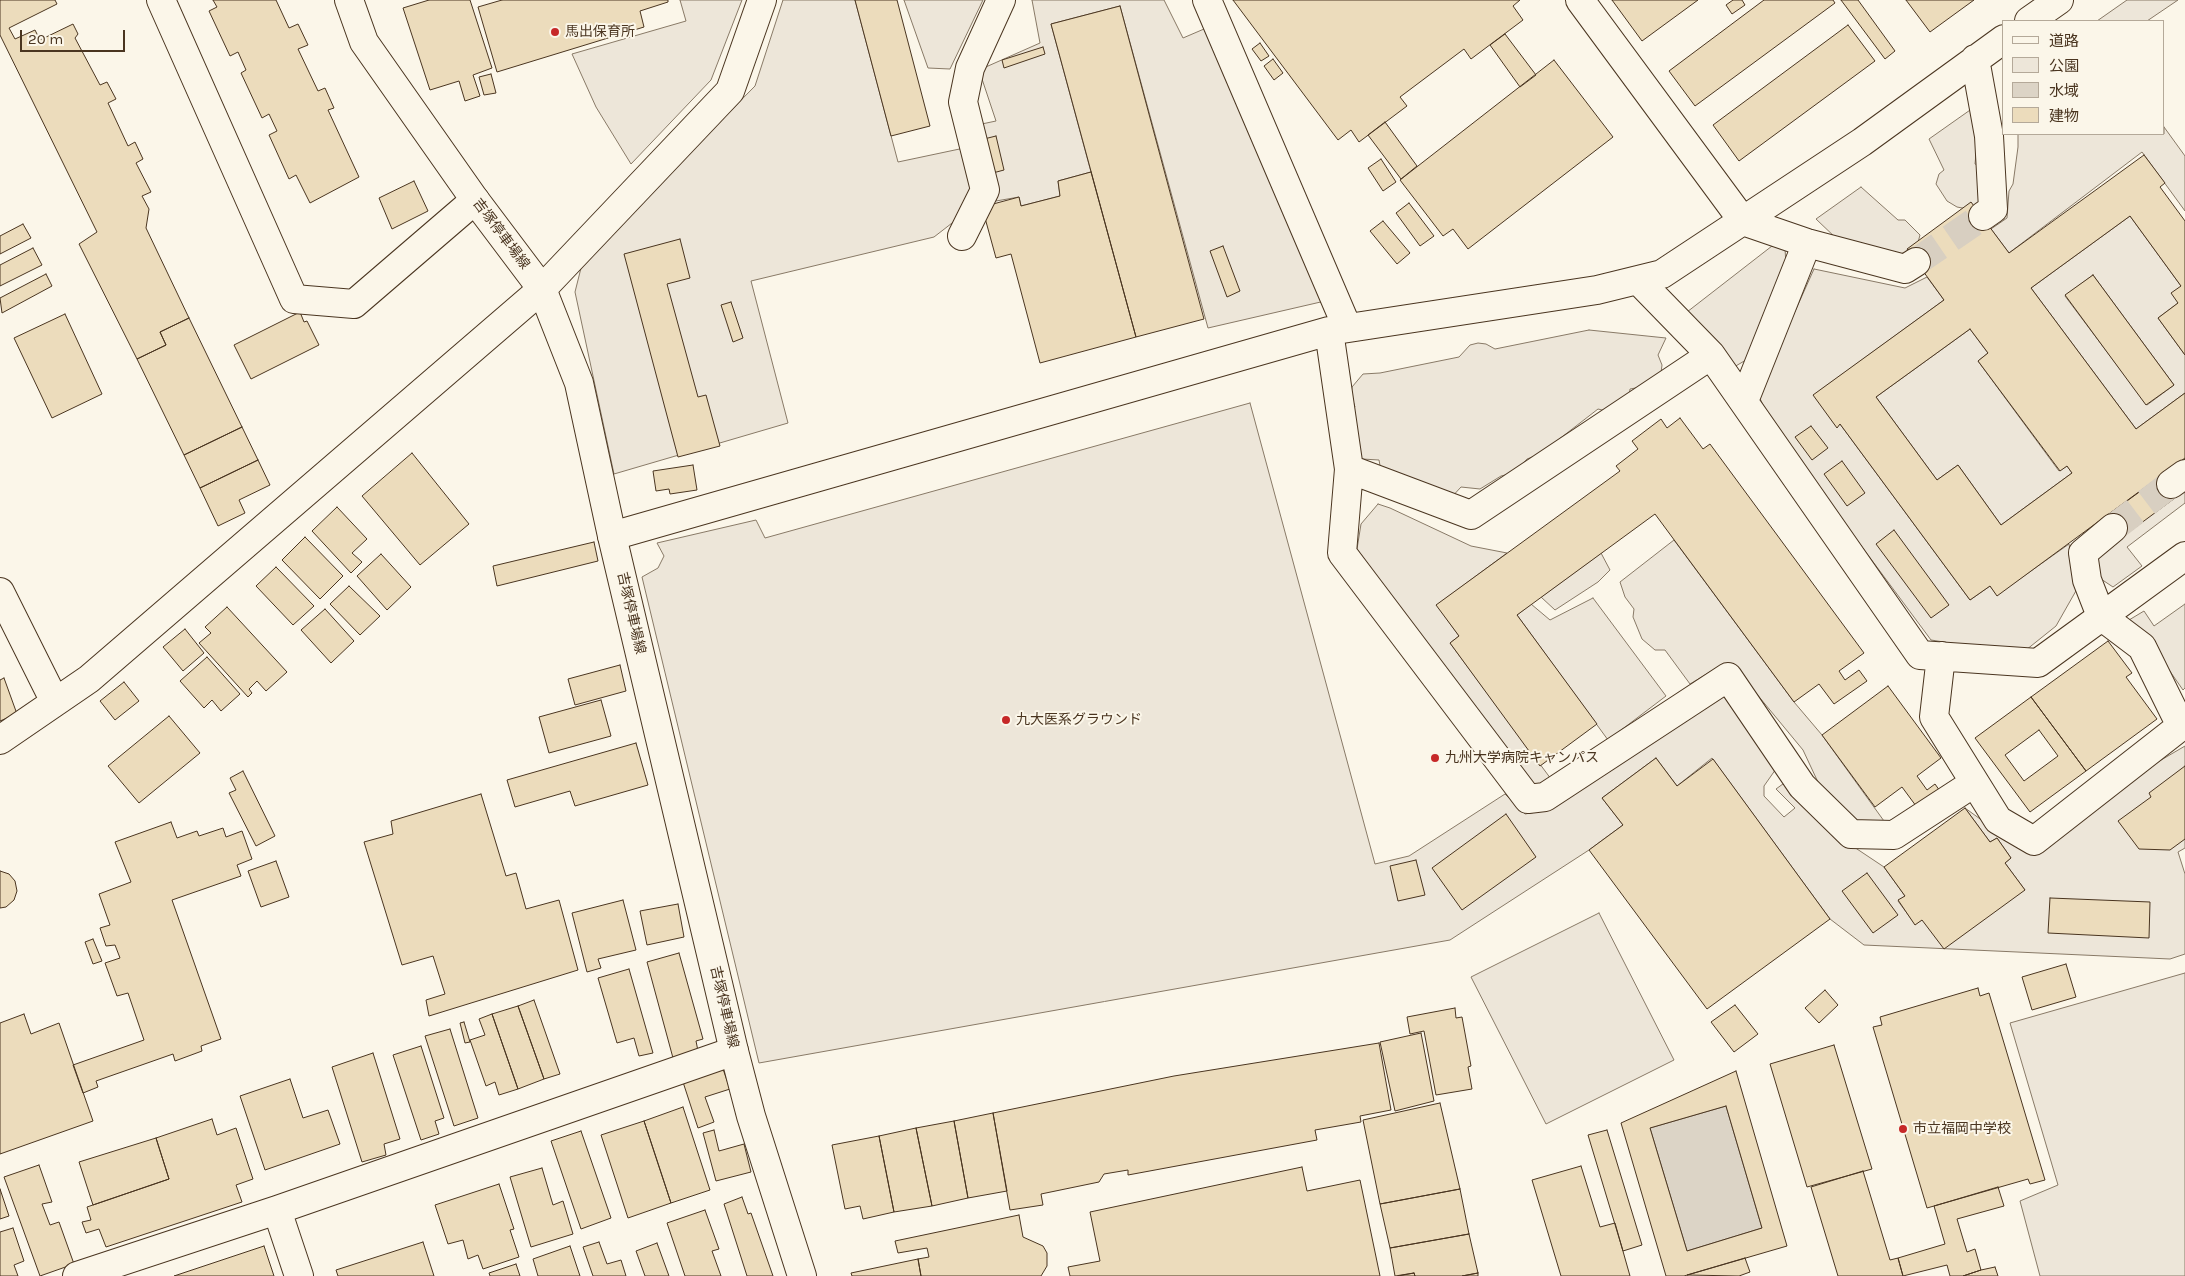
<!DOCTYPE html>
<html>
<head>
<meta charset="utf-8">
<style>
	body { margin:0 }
	#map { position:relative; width:2185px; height:1276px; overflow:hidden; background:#fbf6e9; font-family:Karla,"Noto Sans JP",sans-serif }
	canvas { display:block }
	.legend { position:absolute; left:2002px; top:20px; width:162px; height:115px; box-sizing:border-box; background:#fbf6e9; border:1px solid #b4a999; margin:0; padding:6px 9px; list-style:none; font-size:15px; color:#4a3520 }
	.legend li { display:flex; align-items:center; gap:10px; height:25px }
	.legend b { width:25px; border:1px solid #b4a999 }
	.scale { position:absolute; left:20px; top:30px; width:105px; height:22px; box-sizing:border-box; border:2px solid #4a3520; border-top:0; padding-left:6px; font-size:15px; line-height:18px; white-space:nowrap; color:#4a3520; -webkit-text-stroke:4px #fbf6e9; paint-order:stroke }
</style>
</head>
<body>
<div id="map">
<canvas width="2185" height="1276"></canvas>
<ul class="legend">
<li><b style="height:6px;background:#fbf6e9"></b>道路</li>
<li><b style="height:14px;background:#ede6d9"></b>公園</li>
<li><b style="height:14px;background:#dcd4c6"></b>水域</li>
<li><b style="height:14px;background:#ecdcbc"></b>建物</li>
</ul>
<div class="scale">20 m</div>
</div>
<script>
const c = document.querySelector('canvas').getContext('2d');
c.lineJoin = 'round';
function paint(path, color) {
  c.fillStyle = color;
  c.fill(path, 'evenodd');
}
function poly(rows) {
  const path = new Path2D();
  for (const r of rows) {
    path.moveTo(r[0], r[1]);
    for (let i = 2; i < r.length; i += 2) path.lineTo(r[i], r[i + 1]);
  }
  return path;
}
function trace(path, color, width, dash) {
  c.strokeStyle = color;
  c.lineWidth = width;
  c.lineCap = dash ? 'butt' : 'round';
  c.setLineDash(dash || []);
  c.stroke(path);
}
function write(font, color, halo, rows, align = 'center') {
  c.font = font + ' Karla,"Noto Sans JP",sans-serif';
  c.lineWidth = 4;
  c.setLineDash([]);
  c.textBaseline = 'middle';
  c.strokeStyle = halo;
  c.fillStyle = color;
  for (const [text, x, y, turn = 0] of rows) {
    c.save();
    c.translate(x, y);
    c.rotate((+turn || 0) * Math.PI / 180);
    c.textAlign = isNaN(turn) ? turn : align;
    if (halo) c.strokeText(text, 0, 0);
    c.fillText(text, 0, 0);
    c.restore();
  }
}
const green = poly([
	[680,0,742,0,711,80,631,164,596,107,572,54,686,21,680,0],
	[783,0,855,0,898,162,969,147,975,180,965,213,934,237,751,281,788,423,614,474,575,292,583,260,755,86,783,0],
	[904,0,983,0,950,69,928,68,904,0],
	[1032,0,1164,0,1183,38,1204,29,1325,301,1208,328,1120,6,1051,24,1091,172,1058,181,1060,196,1021,206,1019,197,996,201,977,125,996,121,979,70,1040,43,1032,0],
	[2127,0,2178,0,2147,21,2097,21,2127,0],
	[1973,108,1977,144,1975,164,1982,167,1986,199,1973,210,1957,207,1947,201,1936,184,1939,174,1944,170,1929,139,1973,108],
	[2164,127,2185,156,2185,211,2142,152,2009,253,1991,229,2007,218,2009,191,2013,184,2018,147,2018,134,2164,134,2164,127],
	[1861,187,1898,220,1905,220,1920,235,1915,253,1907,257,1867,253,1861,243,1838,240,1816,219,1861,187],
	[2130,216,2181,286,2178,303,2158,318,2185,355,2185,393,2136,429,2031,288,2130,216],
	[2093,275,2174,385,2147,405,2065,296,2093,275],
	[1772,246,1785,248,1786,266,1746,360,1734,367,1687,312,1772,246],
	[1814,269,1905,288,1927,277,1944,300,1814,395,1837,427,1840,424,1970,600,1990,586,1997,595,2069,544,2077,589,2056,626,2021,654,1931,640,1773,427,1758,394,1814,269],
	[1970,329,1988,353,1978,361,2059,471,2067,466,2072,473,2001,525,1958,465,1937,480,1876,397,1970,329],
	[1589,330,1666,338,1658,355,1662,365,1661,373,1641,387,1630,389,1629,397,1610,412,1598,409,1540,454,1527,459,1514,473,1501,476,1480,489,1461,487,1449,500,1381,471,1379,460,1362,459,1352,453,1349,411,1355,407,1351,395,1352,387,1363,374,1380,373,1459,357,1470,345,1478,343,1486,344,1495,349,1589,330],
	[1250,403,1375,864,1409,856,1505,794,1525,814,1547,810,1725,694,1778,766,1764,786,1764,796,1784,817,1795,808,1776,789,1787,781,1845,841,1884,867,1905,896,1898,901,1915,924,1922,920,2025,890,2005,863,2011,858,1997,838,1990,842,1965,808,2016,845,2185,746,2185,848,2178,852,2185,874,2185,954,2170,959,1864,945,1830,919,1712,758,1677,786,1656,758,1602,798,1623,825,1589,850,1450,940,759,1063,642,577,658,568,664,556,657,543,756,520,765,538,1250,403],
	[2185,489,2185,503,2127,547,2142,566,2113,587,2101,579,2096,562,2107,547,2185,489],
	[1378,504,1390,508,1471,546,1507,553,1437,605,1459,636,1450,643,1551,779,1535,788,1525,781,1357,549,1361,524,1378,504],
	[1674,540,1794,702,1822,735,1884,821,1865,827,1831,810,1803,750,1736,669,1723,664,1690,684,1665,650,1655,650,1642,639,1633,617,1634,609,1625,597,1620,582,1674,540],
	[1601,553,1610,570,1598,582,1555,610,1541,597,1601,553],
	[1593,598,1666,696,1608,740,1517,615,1531,604,1550,620,1593,598],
	[2185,604,2185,688,2183,690,2153,647,2124,623,2144,611,2154,626,2185,604],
	[1599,913,1674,1060,1546,1124,1471,977,1599,913],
	[2185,973,2185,1276,2040,1276,2020,1201,2058,1185,2010,1023,2185,973]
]);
const water = poly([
	[1726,1106,1762,1228,1687,1251,1650,1128,1726,1106]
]);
const building = poly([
	[0,0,55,0,57,4,9,28,15,39,35,30,40,40,73,24,78,34,75,38,100,85,107,82,116,99,108,103,128,146,135,142,143,159,136,163,151,192,142,196,149,209,146,228,189,318,160,332,166,345,137,359,79,244,97,232,0,35,0,0],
	[213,0,276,0,289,28,298,24,308,45,298,49,318,91,325,88,334,108,328,110,359,177,310,203,296,175,289,179,269,135,277,131,269,114,262,118,241,73,246,70,238,52,230,56,209,11,217,7,213,0],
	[429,0,470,0,492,68,473,75,480,96,465,101,459,81,430,90,403,8,429,0],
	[502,0,668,0,668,2,640,11,644,27,497,72,478,7,502,0],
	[855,0,897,0,930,126,891,136,855,0],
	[1233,0,1520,0,1513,6,1523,20,1471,59,1464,49,1400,97,1407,106,1359,142,1351,130,1338,140,1233,0],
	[1612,0,1698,0,1642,41,1612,0],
	[1733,0,1742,0,1745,5,1732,14,1726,5,1733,0],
	[1764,0,1833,0,1835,3,1695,106,1669,71,1764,0],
	[1841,0,1858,0,1895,51,1885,59,1841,0],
	[1906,0,1974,0,1930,32,1906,0],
	[1120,6,1204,319,1136,337,1051,24,1120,6],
	[1848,25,1875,61,1739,161,1713,125,1848,25],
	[1505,34,1536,75,1520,87,1490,45,1505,34],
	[1260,43,1269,56,1261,61,1252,49,1260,43],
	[1043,47,1045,54,1004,68,1002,60,1043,47],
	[1273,59,1283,73,1274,80,1264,66,1273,59],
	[1554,60,1613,137,1468,249,1453,229,1443,236,1400,180,1554,60],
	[491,74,496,93,484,95,479,77,491,74],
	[1385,122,1417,166,1401,179,1368,135,1385,122],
	[996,136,1004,170,989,174,980,140,996,136],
	[2144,155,2165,183,2160,187,2185,221,2185,355,2158,318,2178,303,2171,293,2181,286,2130,216,2031,288,2136,429,2185,393,2185,458,1997,596,1990,586,1970,600,1840,424,1837,428,1813,395,1944,300,1907,249,1971,202,2009,253,2144,155],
	[1970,329,1988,353,1978,361,2060,471,2067,466,2072,473,2001,525,1958,465,1937,480,1876,397,1970,329],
	[1381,159,1396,182,1383,191,1368,168,1381,159],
	[1091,172,1136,337,1040,363,1011,254,996,258,982,207,1019,197,1021,206,1060,196,1058,181,1091,172],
	[414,181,428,211,392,229,379,198,414,181],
	[1409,203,1434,236,1420,246,1396,213,1409,203],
	[1383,221,1410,253,1397,264,1370,231,1383,221],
	[23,224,31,238,0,254,0,236,23,224],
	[680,239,690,278,667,284,698,397,706,395,720,446,678,457,624,254,680,239],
	[1223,246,1240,291,1227,297,1210,251,1223,246],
	[33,248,42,265,0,286,0,265,33,248],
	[46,274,52,286,2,313,0,298,46,274],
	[2093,275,2174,385,2146,405,2065,295,2093,275],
	[731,302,743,338,733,342,721,305,731,302],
	[300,312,304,322,307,321,319,345,251,379,234,345,300,312],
	[65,314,102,394,52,418,14,338,65,314],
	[189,318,242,427,184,455,137,359,166,345,160,332,189,318],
	[1680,418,1703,449,1710,444,1864,653,1839,671,1845,680,1859,670,1867,681,1834,704,1819,684,1794,702,1655,514,1517,615,1597,724,1540,766,1450,643,1459,636,1436,605,1620,471,1616,466,1638,449,1632,441,1661,419,1667,428,1680,418],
	[1811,426,1828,448,1812,460,1795,437,1811,426],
	[242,427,258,460,200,488,184,455,242,427],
	[412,453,469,524,420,565,362,496,412,453],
	[258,460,270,485,239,500,245,513,218,526,200,488,258,460],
	[1842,461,1865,493,1847,506,1824,474,1842,461],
	[693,465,697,490,670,494,669,489,656,491,653,471,693,465],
	[2164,474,2179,495,2121,538,2105,517,2164,474],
	[337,507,367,539,352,553,362,562,351,573,312,531,337,507],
	[1894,530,1949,605,1931,618,1876,544,1894,530],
	[305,537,343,576,320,599,282,560,305,537],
	[594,542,598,561,497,586,493,566,594,542],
	[381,554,411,587,387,610,357,576,381,554],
	[276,567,314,606,293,625,256,586,276,567],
	[349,586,380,616,360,635,330,604,349,586],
	[227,607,287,672,266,691,257,681,249,689,252,693,248,697,199,643,211,633,205,627,227,607],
	[325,609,354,641,331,663,301,630,325,609],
	[185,629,204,653,183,671,163,647,185,629],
	[2108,641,2132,673,2126,677,2157,719,2086,771,2031,697,2108,641],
	[207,657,240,694,221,711,212,700,204,708,180,681,207,657],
	[620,665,626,691,575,705,568,679,620,665],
	[4,678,17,714,0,721,0,680,4,678],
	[124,682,139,701,115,720,100,701,124,682],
	[1888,686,1941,758,1917,776,1927,790,1935,784,1942,794,1919,810,1902,787,1875,807,1822,735,1888,686],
	[2031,697,2086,771,2030,812,1975,738,2031,697],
	[2039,730,2058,756,2024,781,2005,755,2039,730],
	[601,700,611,736,549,753,539,717,601,700],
	[169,716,200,753,139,803,108,766,169,716],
	[636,743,648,785,575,806,570,791,515,807,507,780,636,743],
	[1656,758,1677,786,1713,759,1830,919,1707,1009,1589,850,1623,825,1602,798,1656,758],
	[2185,766,2185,839,2170,850,2139,849,2118,821,2151,797,2149,793,2185,766],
	[243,771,275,836,256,846,229,793,236,790,230,778,243,771],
	[481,794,506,876,516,873,526,909,559,900,578,970,429,1016,426,1000,445,994,433,956,402,965,364,842,393,834,391,821,481,794],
	[1965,808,1990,842,1997,838,2011,858,2005,863,2025,890,1944,949,1922,920,1915,925,1898,900,1905,896,1884,867,1965,808],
	[1506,814,1536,857,1462,910,1432,868,1506,814],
	[171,822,177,838,197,831,199,836,223,828,226,837,242,831,252,859,237,865,241,876,172,900,221,1039,201,1046,202,1051,175,1061,173,1054,96,1081,98,1087,83,1093,73,1065,144,1040,128,993,117,996,105,963,120,958,115,945,106,946,100,928,110,925,99,894,131,882,115,842,171,822],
	[1416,860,1425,895,1398,901,1390,866,1416,860],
	[276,861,289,897,261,907,248,871,276,861],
	[0,871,9,874,15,881,17,891,14,900,6,907,0,908,0,871],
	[1867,873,1898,915,1873,933,1842,891,1867,873],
	[2050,898,2150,902,2149,938,2048,933,2050,898],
	[623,900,636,950,598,959,601,968,587,972,572,913,623,900],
	[678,904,684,937,647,945,640,911,678,904],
	[93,939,102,961,93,964,85,942,93,939],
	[679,953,703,1039,696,1041,698,1051,673,1058,647,962,679,953],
	[2066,964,2076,997,2032,1010,2022,977,2066,964],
	[629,969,653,1053,639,1056,634,1038,617,1043,598,978,629,969],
	[1978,988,1980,996,1989,993,2045,1180,2030,1184,2028,1179,1927,1208,1873,1027,1882,1025,1880,1017,1978,988],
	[1825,990,1838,1005,1819,1023,1805,1008,1825,990],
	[534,1000,560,1074,544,1079,518,1006,534,1000],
	[1735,1005,1758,1034,1734,1052,1711,1022,1735,1005],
	[518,1006,544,1079,518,1089,492,1014,518,1006],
	[1455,1008,1456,1018,1462,1017,1471,1066,1468,1067,1472,1089,1436,1095,1424,1031,1410,1034,1407,1017,1455,1008],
	[24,1014,31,1034,59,1023,93,1121,0,1154,0,1023,24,1014],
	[492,1014,518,1089,499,1095,495,1082,486,1086,470,1040,485,1035,479,1019,492,1014],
	[464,1022,470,1042,465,1043,460,1023,464,1022],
	[450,1029,478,1118,454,1126,425,1036,450,1029],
	[1421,1033,1434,1101,1395,1111,1380,1042,1421,1033],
	[1379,1043,1391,1110,1360,1116,1361,1122,1315,1130,1317,1140,1128,1175,1128,1170,1104,1174,1099,1182,1041,1194,1043,1205,1010,1210,993,1113,1174,1076,1379,1043],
	[1834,1045,1872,1169,1807,1187,1770,1064,1834,1045],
	[421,1046,444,1118,435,1121,439,1134,421,1140,393,1055,421,1046],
	[373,1053,400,1139,384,1144,386,1155,362,1162,332,1067,373,1053],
	[722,1066,730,1089,705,1097,714,1122,698,1128,682,1079,722,1066],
	[1736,1071,1787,1246,1684,1276,1666,1276,1621,1123,1736,1071],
	[1726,1106,1762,1228,1687,1251,1650,1128,1726,1106],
	[290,1079,303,1118,328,1110,340,1144,265,1170,240,1096,290,1079],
	[1440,1103,1460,1189,1380,1204,1363,1120,1440,1103],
	[683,1107,710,1190,671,1203,644,1121,683,1107],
	[993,1113,1007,1191,968,1198,954,1121,993,1113],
	[212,1119,217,1135,236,1128,253,1179,236,1185,242,1202,106,1247,99,1229,86,1233,82,1222,91,1220,87,1207,169,1179,156,1138,212,1119],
	[644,1121,671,1203,628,1218,601,1135,644,1121],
	[954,1121,968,1198,932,1206,916,1128,954,1121],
	[916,1128,932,1206,894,1212,879,1136,916,1128],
	[714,1130,719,1151,744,1144,751,1172,716,1181,703,1133,714,1130],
	[1607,1130,1642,1245,1623,1251,1588,1135,1607,1130],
	[581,1131,611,1218,581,1229,551,1141,581,1131],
	[879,1136,894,1212,863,1219,860,1206,845,1209,832,1145,879,1136],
	[156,1138,169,1179,93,1205,79,1162,156,1138],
	[39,1165,52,1202,42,1204,50,1225,59,1222,74,1264,40,1276,4,1177,39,1165],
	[1581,1166,1600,1227,1615,1223,1630,1276,1561,1276,1532,1180,1581,1166],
	[1302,1167,1307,1191,1360,1180,1380,1276,1070,1276,1068,1267,1100,1261,1090,1212,1302,1167],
	[542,1168,553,1205,563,1201,573,1234,531,1247,510,1177,542,1168],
	[1863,1171,1890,1260,1898,1258,1903,1276,1838,1276,1811,1187,1863,1171],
	[499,1184,514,1229,510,1230,519,1257,483,1269,478,1255,468,1259,463,1240,448,1244,435,1205,499,1184],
	[1998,1187,2004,1206,1957,1219,1967,1252,1975,1249,1981,1270,1963,1276,1950,1276,1947,1265,1903,1276,1898,1258,1945,1244,1934,1206,1998,1187],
	[0,1189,9,1216,0,1219,0,1189],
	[1460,1189,1469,1234,1390,1248,1380,1204,1460,1189],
	[742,1197,748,1214,751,1213,773,1276,747,1276,724,1204,742,1197],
	[705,1210,719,1249,712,1251,721,1276,685,1276,667,1223,705,1210],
	[1019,1215,1023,1237,1043,1246,1047,1253,1047,1266,1041,1276,921,1276,918,1259,929,1257,927,1248,898,1253,895,1241,1019,1215],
	[13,1228,24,1261,14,1265,18,1276,0,1276,0,1232,13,1228],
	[1469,1234,1478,1273,1462,1276,1415,1276,1414,1273,1395,1276,1390,1248,1469,1234],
	[423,1242,434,1276,338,1276,336,1270,423,1242],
	[599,1242,607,1264,621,1260,626,1276,593,1276,583,1247,599,1242],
	[657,1243,669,1276,645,1276,636,1251,657,1243],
	[264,1246,274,1276,174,1276,264,1246],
	[570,1246,580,1276,538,1276,533,1259,570,1246],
	[1745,1258,1750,1272,1739,1276,1687,1275,1745,1258],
	[918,1259,921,1276,852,1276,851,1273,918,1259],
	[516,1264,520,1276,490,1276,489,1273,516,1264],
	[1995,1267,1998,1276,1963,1276,1981,1270,1995,1267],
	[1414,1273,1415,1276,1398,1276,1414,1273],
	[1478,1273,1478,1276,1462,1276,1478,1273]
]);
const minorTunnel = poly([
	[1916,262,1983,216],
	[2113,528,2171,484]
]);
const minor = poly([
	[161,0,294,299,354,304,475,200],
	[1207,0,1347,327],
	[1580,0,1743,221,1807,243,1905,269,1916,262],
	[2029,21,2059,0],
	[1975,59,1989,136,1993,209,1983,216],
	[962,236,985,190,963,102,970,68,1001,0],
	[1638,280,1711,355,1920,655,2038,663,2185,556],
	[1329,331,1349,469,1342,553,1528,799,1545,797,1728,677,1802,786,1851,834,1894,835,1974,783],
	[1744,401,1807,243],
	[1349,469,1471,515,1711,355],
	[2171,484,2185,474],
	[612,536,1329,331,1597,290,1662,274,1862,142,2004,39],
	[0,592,55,702],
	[1941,656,1934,717,1998,820,2034,841,2181,726,2142,647,2101,616,2087,580,2083,553,2113,528],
	[0,740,89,679,542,289,730,91,762,0],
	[277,1210,299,1276],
	[77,1276,277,1210,734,1051]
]);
const major = poly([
	[349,0,364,42,475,200,542,289,579,383,612,536,734,1051,751,1116,802,1276]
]);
const markers = [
	[555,32,5,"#c62828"],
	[1006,720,5,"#c62828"],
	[1435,758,5,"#c62828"],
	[1903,1129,5,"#c62828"]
];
const poiNames = [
	["馬出保育所",565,32],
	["九大医系グラウンド",1016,720],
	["九州大学病院キャンパス",1445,758],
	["市立福岡中学校",1913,1129]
];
const streetNames = [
	["吉塚停車場線",501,234,53],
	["吉塚停車場線",631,613,77],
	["吉塚停車場線",724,1007,77]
];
paint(green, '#ede6d9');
trace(green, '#887966', 1);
paint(water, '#dcd4c6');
trace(water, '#887966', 1);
paint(building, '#ecdcbc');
trace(building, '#4a3520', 1);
trace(minorTunnel, '#d8cfc1', 28, [28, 14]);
trace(minor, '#4a3520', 30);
trace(major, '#4a3520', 30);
trace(minor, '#fbf6e9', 28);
trace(major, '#fbf6e9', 28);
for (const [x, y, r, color] of markers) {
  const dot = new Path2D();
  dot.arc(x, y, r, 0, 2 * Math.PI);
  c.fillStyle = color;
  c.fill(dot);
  trace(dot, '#fbf6e9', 2);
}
write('14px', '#4a3520', '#fbf6e9', poiNames, 'left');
write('14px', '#4a3520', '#fbf6e9', streetNames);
</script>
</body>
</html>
